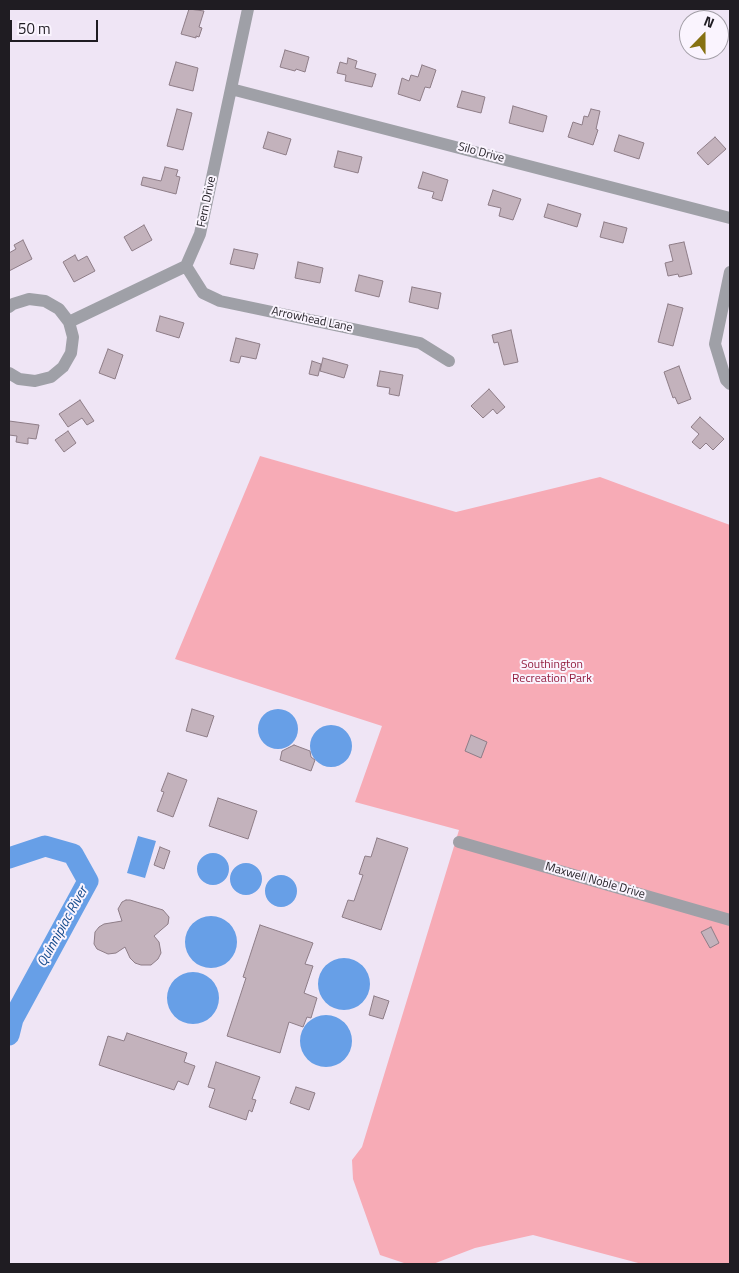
<!DOCTYPE html>
<html>
<head>
<meta charset="utf-8">
<style>
	body { margin:0 }
	#map { position:relative; width:739px; height:1273px; overflow:hidden; background:#efe5f5; font-family:"Titillium Web",sans-serif }
	canvas { display:block }
	.frame { position:absolute; inset:0; border:10px solid #1f1c22; pointer-events:none }
	.north { position:absolute; left:679px; top:10px; width:50px; height:50px; box-sizing:border-box; background:#faf4fe; border:1px solid #a29ea6; border-radius:50%; rotate:22deg; font-size:14px; font-weight:700; line-height:20px; text-align:center; color:#1f1c22 }
	.north::after { content:''; display:block; margin:auto; width:18px; height:22px; background:#867112; clip-path:polygon(50% 0,100% 100%,50% 72%,0 100%) }
	.scale { position:absolute; left:10px; top:20px; width:88px; height:22px; box-sizing:border-box; border:2px solid #1f1c22; border-top:0; padding-left:6px; font-size:15px; line-height:18px; white-space:nowrap; color:#1f1c22; -webkit-text-stroke:4px #faf4fe; paint-order:stroke }
</style>
</head>
<body>
<div id="map">
<canvas width="739" height="1273"></canvas>
<div class="frame"></div>
<div class="north">N</div>
<div class="scale">50 m</div>
</div>
<script>
const c = document.querySelector('canvas').getContext('2d');
c.lineJoin = 'round';
function paint(path, color) {
  c.fillStyle = color;
  c.fill(path, 'evenodd');
}
function poly(rows) {
  const path = new Path2D();
  for (const r of rows) {
    if (r.length === 3) {
      path.moveTo(r[0] + r[2], r[1]);
      path.arc(r[0], r[1], r[2], 0, 2 * Math.PI);
      continue;
    }
    path.moveTo(r[0], r[1]);
    for (let i = 2; i < r.length; i += 2) path.lineTo(r[i], r[i + 1]);
  }
  return path;
}
function trace(path, color, width, dash) {
  c.strokeStyle = color;
  c.lineWidth = width;
  c.lineCap = dash ? 'butt' : 'round';
  c.setLineDash(dash || []);
  c.stroke(path);
}
function write(font, color, halo, rows, align = 'center') {
  c.font = font + ' "Titillium Web",sans-serif';
  c.lineWidth = 4;
  c.setLineDash([]);
  c.textBaseline = 'middle';
  c.strokeStyle = halo;
  c.fillStyle = color;
  for (const [text, x, y, turn = 0] of rows) {
    c.save();
    c.translate(x, y);
    c.rotate((+turn || 0) * Math.PI / 180);
    c.textAlign = isNaN(turn) ? turn : align;
    if (halo) c.strokeText(text, 0, 0);
    c.fillText(text, 0, 0);
    c.restore();
  }
}
const green = poly([
	[260,456,456,512,600,477,730,525,730,1264,642,1264,533,1235,475,1248,433,1264,407,1264,380,1255,353,1179,352,1160,362,1147,459,830,355,802,382,726,175,659]
]);
const water = poly([
	[278,729,20],
	[331,746,21],
	[138,836,156,841,145,878,127,873],
	[213,869,16],
	[246,879,16],
	[281,891,16],
	[211,942,26],
	[344,984,26],
	[193,998,26],
	[326,1041,26]
]);
const river = poly([
	[9,858,45,846,73,854,88,881,13,1019,9,1035]
]);
const building = poly([
	[189,9,204,11,199,27,202,28,199,37,196,36,196,38,181,34,189,9],
	[285,50,309,57,305,72,296,69,295,71,280,67,285,50],
	[348,58,357,61,355,68,376,74,372,87,345,81,346,75,337,73,340,62,347,64,348,58],
	[176,62,198,68,193,91,169,85,176,62],
	[422,65,436,70,430,88,425,87,420,101,398,94,402,78,409,81,411,75,418,77,422,65],
	[462,91,485,97,481,113,457,107,462,91],
	[513,106,547,116,543,132,509,123,513,106],
	[177,109,192,113,183,150,167,146,177,109],
	[591,109,600,111,596,129,598,130,593,145,568,137,573,122,582,125,584,116,588,117,591,109],
	[268,132,291,139,286,155,263,148,268,132],
	[619,135,644,143,639,159,614,151,619,135],
	[715,137,726,149,708,165,697,153,715,137],
	[338,151,362,157,358,173,334,167,338,151],
	[165,167,178,170,176,176,180,177,176,194,141,185,143,177,161,181,165,167],
	[423,172,448,180,442,201,432,198,434,192,418,188,423,172],
	[493,190,521,199,513,220,499,216,501,208,488,205,493,190],
	[548,204,581,214,577,227,544,217,548,204],
	[604,222,627,228,623,243,600,237,604,222],
	[144,225,152,240,132,251,124,237,144,225],
	[23,240,32,259,9,271,9,253,16,249,14,245,23,240],
	[684,242,692,274,679,277,678,274,668,276,665,263,673,261,669,245,684,242],
	[234,249,258,254,254,269,230,264,234,249],
	[75,255,78,261,87,256,95,271,74,282,63,262,75,255],
	[298,262,323,268,320,283,295,278,298,262],
	[359,275,383,281,379,297,355,291,359,275],
	[412,287,441,293,438,309,409,302,412,287],
	[668,304,683,308,673,346,658,342,668,304],
	[160,316,184,323,179,338,156,331,160,316],
	[511,330,518,362,504,365,498,342,494,343,492,335,511,330],
	[236,338,260,344,256,359,241,356,239,363,230,361,236,338],
	[108,349,123,355,115,379,99,373,108,349],
	[323,358,348,365,344,378,320,371,323,358],
	[312,361,321,364,318,376,309,374,312,361],
	[679,366,691,399,678,404,675,397,673,398,664,372,679,366],
	[380,371,403,375,399,396,389,394,390,388,377,386,380,371],
	[489,389,505,407,497,414,493,409,483,418,471,406,489,389],
	[80,400,94,421,87,425,82,418,68,427,59,414,80,400],
	[700,417,724,439,713,450,706,443,700,449,692,442,699,434,691,427,700,417],
	[9,421,39,425,36,439,28,438,28,444,16,442,17,436,9,435,9,421],
	[68,431,76,443,64,452,55,440,68,431],
	[192,709,214,716,207,737,186,731,192,709],
	[471,735,487,742,481,758,465,751,471,735],
	[294,745,310,751,311,757,315,760,311,771,280,760,282,751,294,745],
	[168,773,187,780,173,817,157,811,164,792,161,791,168,773],
	[218,798,257,811,248,839,209,826,218,798],
	[377,838,408,848,381,930,342,917,348,900,354,901,363,875,359,874,365,856,371,857,377,838],
	[160,847,170,851,164,869,154,865,160,847],
	[126,900,130,900,163,910,169,917,168,924,154,936,159,942,161,953,158,959,151,965,141,965,135,963,130,958,125,947,116,953,108,954,97,949,94,944,95,932,99,927,104,924,122,921,118,909,122,902,126,900],
	[260,925,313,943,305,964,313,966,304,993,317,998,311,1018,307,1017,303,1027,289,1022,280,1053,227,1036,246,978,243,977,260,925],
	[711,927,719,943,710,948,701,932,711,927],
	[374,996,389,1001,383,1019,369,1015,374,996],
	[127,1033,187,1053,184,1062,195,1066,188,1085,178,1081,174,1090,99,1065,108,1036,124,1041,127,1033],
	[216,1062,260,1077,252,1099,256,1100,252,1112,249,1110,246,1120,209,1107,215,1089,208,1087,216,1062],
	[296,1087,315,1093,309,1110,290,1103,296,1087]
]);
const minor = poly([
	[231,89,730,218],
	[186,266,203,293,220,301,420,343,449,361],
	[730,272,715,344,726,380,730,384],
	[9,307,13,304,29,299,45,301,59,309,69,322,73,337,71,353,63,367,51,377,35,381,19,379,9,373],
	[69,322,186,266,200,234,248,9],
	[459,842,730,920]
]);
const streetNames = [
	["Silo Drive",481,153,15],
	["Fern Drive",207,202,-78],
	["Arrowhead Lane",312,320,12],
	["Maxwell Noble Drive",595,881,16]
];
const parkNames = [
	["Southington",552,665],
	["Recreation Park",552,679]
];
const waterNames = [
	["Quinnipiac River",63,927,-61]
];
paint(green, '#f7abb6');
paint(water, '#679fe7');
trace(river, '#679fe7', 21);
paint(building, '#c3b2bc');
trace(building, '#8e7d87', 1);
trace(minor, '#9fa0a7', 12);
write('12px', '#1f1c22', '#faf4fe', streetNames);
write('12px', '#931d3f', '#faf4fe', parkNames);
write('italic 14px', '#144b8d', '#faf4fe', waterNames);
</script>
</body>
</html>
